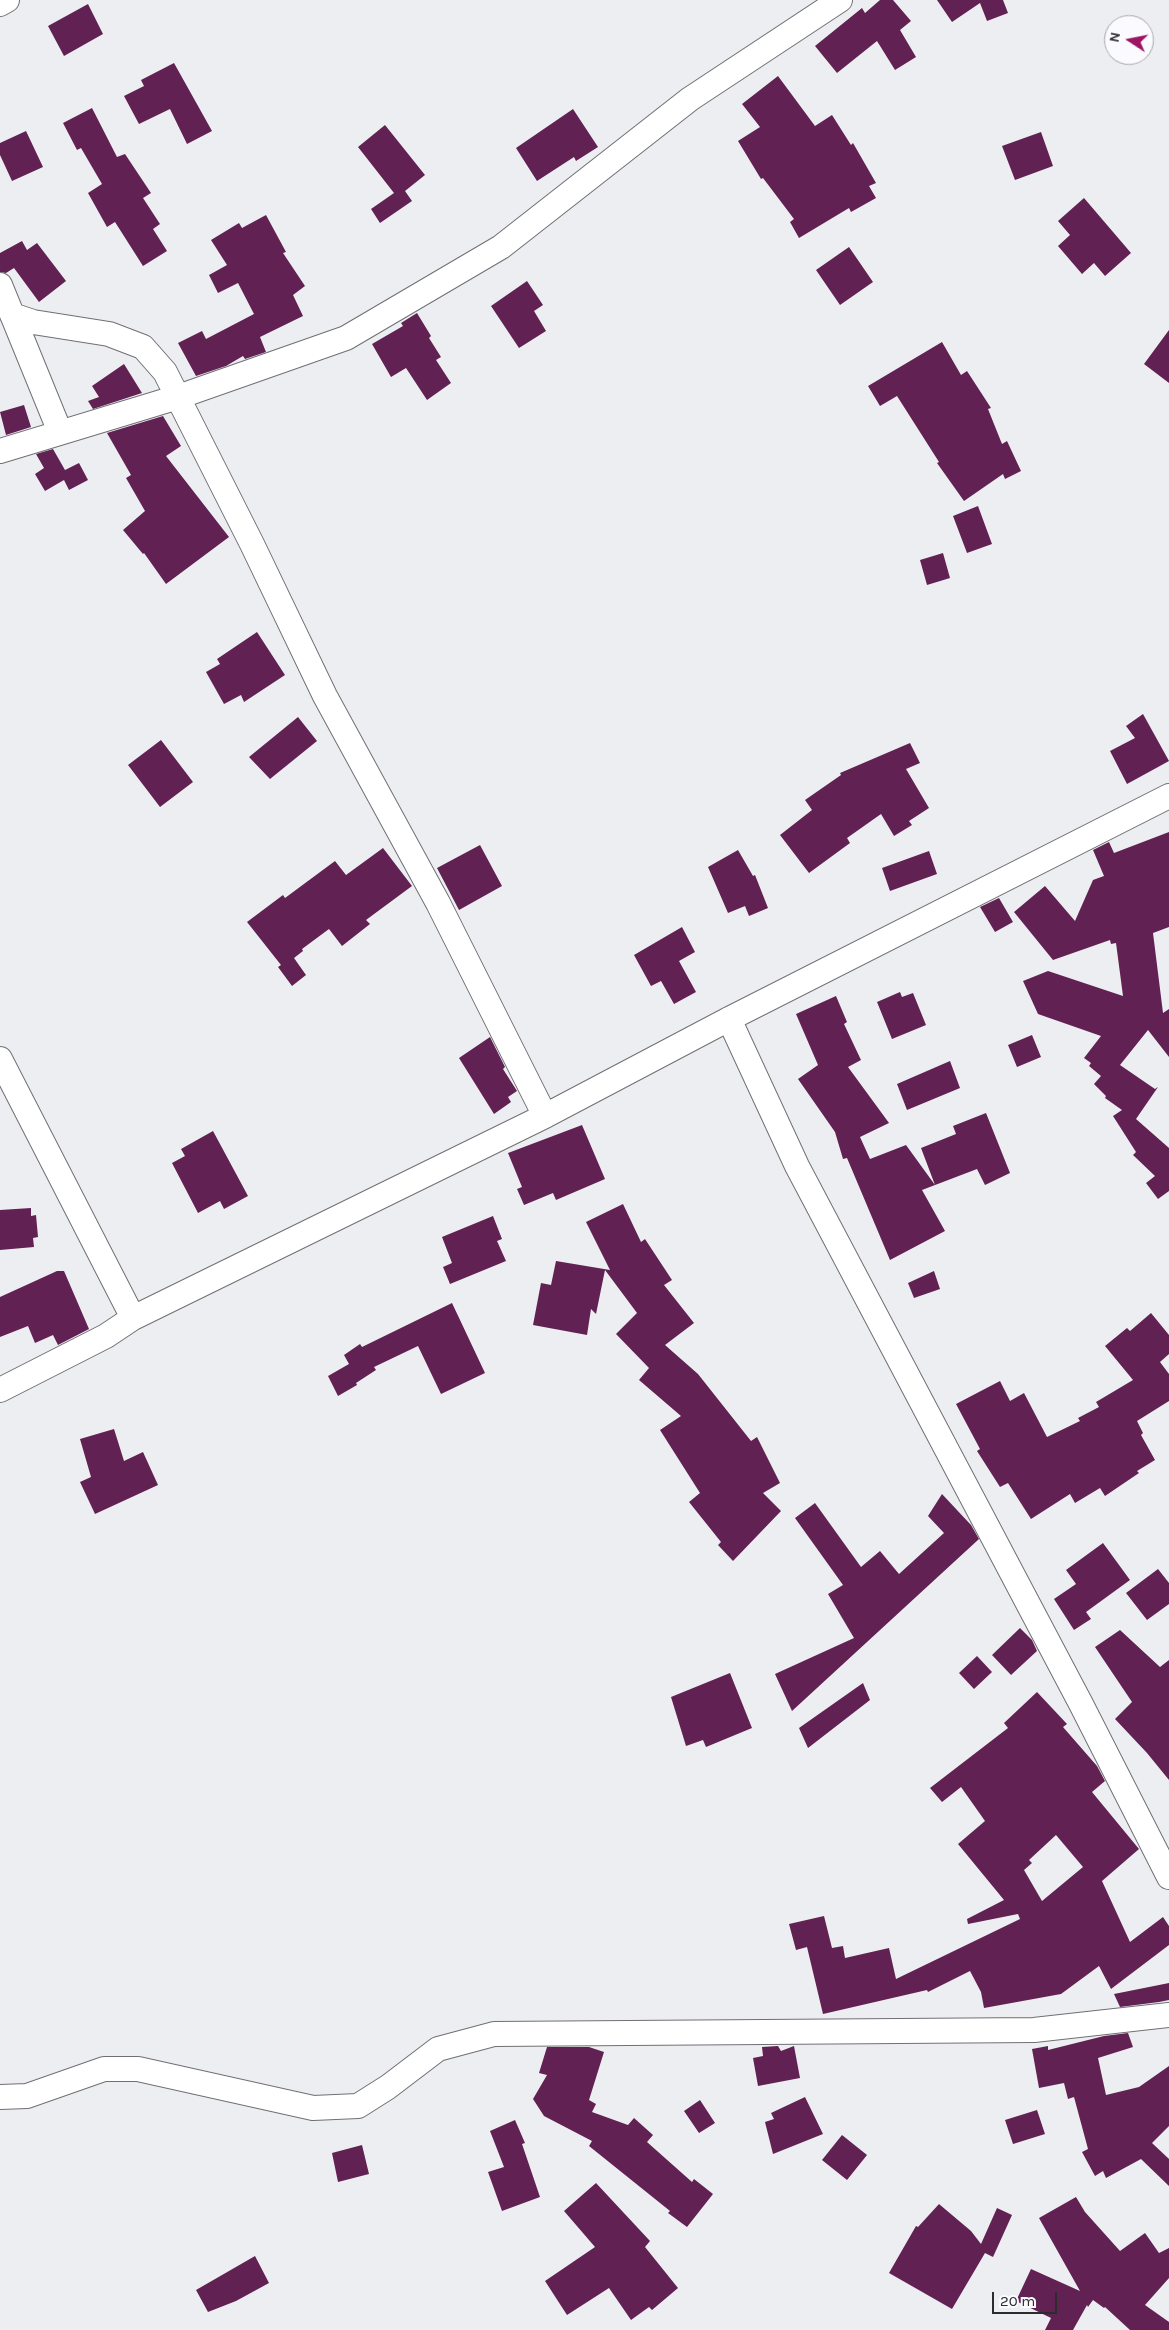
<!DOCTYPE html>
<html>
<head>
<meta charset="utf-8">
<style>
	body { margin:0 }
	#map { position:relative; width:1169px; height:2330px; overflow:hidden; background:#edeef2; font-family:Karla,sans-serif }
	canvas { display:block }
	.north { position:absolute; left:1104px; top:15px; width:50px; height:50px; box-sizing:border-box; background:#fbfbff; border:1px solid #a8a8ab; border-radius:50%; rotate:281deg; font-size:14px; font-weight:700; line-height:20px; text-align:center; color:#2c2c2e }
	.north::after { content:''; display:block; margin:auto; width:18px; height:22px; background:#9d1463; clip-path:polygon(50% 0,100% 100%,50% 72%,0 100%) }
	.scale { position:absolute; left:992px; top:2292px; width:65px; height:22px; box-sizing:border-box; border:2px solid #2c2c2e; border-top:0; padding-left:6px; font-size:15px; line-height:18px; white-space:nowrap; color:#2c2c2e; -webkit-text-stroke:4px #fbfbff; paint-order:stroke }
</style>
</head>
<body>
<div id="map">
<canvas width="1169" height="2330"></canvas>
<div class="north">N</div>
<div class="scale">20 m</div>
</div>
<script>
const c = document.querySelector('canvas').getContext('2d');
c.lineJoin = 'round';
function paint(path, color) {
  c.fillStyle = color;
  c.fill(path, 'evenodd');
}
function poly(rows) {
  const path = new Path2D();
  for (const r of rows) {
    path.moveTo(r[0], r[1]);
    for (let i = 2; i < r.length; i += 2) path.lineTo(r[i], r[i + 1]);
  }
  return path;
}
function trace(path, color, width, dash) {
  c.strokeStyle = color;
  c.lineWidth = width;
  c.lineCap = dash ? 'butt' : 'round';
  c.setLineDash(dash || []);
  c.stroke(path);
}
const building = poly([
	[880,0,893,0,911,21,900,30,916,57,895,70,877,41,837,73,815,46,862,8,865,13],
	[937,0,1003,0,1008,13,987,21,980,3,952,22],
	[88,4,103,34,64,56,48,26],
	[174,63,212,131,187,144,170,109,139,124,124,96,144,86,141,80],
	[778,76,815,126,832,115,851,145,853,143,876,183,869,186,876,198,851,212,849,208,799,238,790,222,794,219,763,178,761,179,738,141,760,127,742,104],
	[92,108,117,157,125,154,151,193,143,198,160,224,153,229,167,251,143,266,115,222,107,227,88,193,102,184,81,148,77,150,63,123],
	[573,109,598,147,576,161,574,157,537,181,516,148],
	[385,125,425,175,405,191,412,201,380,223,371,209,394,193,358,147],
	[26,131,43,167,12,181,0,155,0,143],
	[1041,132,1053,166,1015,180,1002,146],
	[1084,198,1131,253,1105,276,1094,263,1082,274,1058,246,1070,235,1058,221],
	[266,215,286,252,283,253,305,286,293,295,303,316,260,337,266,352,245,359,243,356,226,366,196,376,178,343,202,331,206,339,254,314,238,283,218,293,209,275,227,265,211,240,239,223,242,228],
	[22,241,27,250,37,243,66,281,39,302,14,268,6,273,0,272,0,253],
	[849,247,873,282,840,305,816,270],
	[527,281,543,305,534,311,546,331,519,348,491,306],
	[417,313,431,336,429,338,441,357,436,360,451,383,427,400,406,368,391,377,372,344,403,326,401,323],
	[1169,330,1169,383,1144,364],
	[942,342,961,375,967,371,991,408,988,409,1002,444,1007,441,1021,471,1005,479,1003,474,964,501,937,463,939,462,897,396,880,406,868,386],
	[124,364,142,393,93,409,88,401,99,397,92,386],
	[24,405,31,427,6,435,0,412],
	[163,416,181,446,166,456,229,537,166,584,144,553,143,554,123,530,145,511,126,478,131,475,107,433],
	[53,449,65,470,79,463,88,480,69,490,64,480,45,491,35,474,44,468,36,454],
	[978,506,992,544,967,553,953,516],
	[943,553,950,578,927,585,920,560],
	[257,632,285,675,244,702,241,695,224,704,206,672,220,664,217,659],
	[1143,714,1169,761,1127,784,1110,751,1135,738,1126,726],
	[298,717,317,741,270,779,249,757],
	[161,740,193,782,160,807,128,765],
	[910,743,920,763,906,769,929,808,909,821,912,825,894,836,881,814,847,838,850,843,809,873,780,835,812,810,805,800,841,775,840,773],
	[1169,832,1169,927,1153,933,1163,1013,1169,1009,1169,1057,1148,1030,1120,1065,1155,1089,1158,1087,1136,1119,1169,1148,1169,1191,1158,1199,1146,1183,1155,1176,1133,1155,1136,1152,1113,1116,1122,1110,1105,1098,1106,1096,1094,1084,1101,1076,1089,1066,1091,1063,1084,1058,1101,1036,1038,1014,1023,981,1048,971,1123,996,1116,943,1111,944,1110,940,1053,960,1014,912,1045,886,1075,921,1093,880,1104,876,1093,850,1109,842,1114,853],
	[480,845,502,886,459,910,437,868],
	[383,848,412,886,366,920,370,924,342,946,329,929,302,949,303,951,294,958,306,975,292,986,278,967,281,965,247,922,283,895,285,898,335,861,346,875],
	[738,850,753,876,755,875,768,908,749,916,745,906,728,913,708,867],
	[929,851,937,874,890,891,882,868],
	[999,898,1013,922,995,932,980,907],
	[682,927,695,952,679,961,696,992,674,1004,661,981,651,986,634,955],
	[900,992,902,997,913,993,926,1025,892,1039,877,1002],
	[836,996,847,1022,844,1024,861,1060,848,1067,889,1123,860,1137,870,1159,906,1145,935,1185,921,1148,956,1134,953,1126,986,1113,1010,1173,985,1185,977,1169,922,1190,945,1231,890,1260,847,1158,843,1159,835,1132,798,1079,818,1065,796,1014],
	[1032,1035,1041,1057,1017,1067,1008,1045],
	[490,1037,505,1067,503,1069,517,1091,508,1097,511,1102,494,1114,459,1058],
	[950,1061,960,1088,907,1110,897,1084],
	[582,1125,605,1179,556,1200,553,1193,524,1205,517,1189,522,1187,508,1153],
	[213,1131,248,1196,224,1209,220,1201,198,1213,172,1163,185,1156,181,1149],
	[623,1204,641,1242,645,1239,672,1280,664,1285,694,1323,665,1345,698,1374,751,1441,757,1437,780,1483,763,1493,781,1511,733,1561,718,1545,721,1542,689,1502,700,1493,660,1430,681,1416,639,1380,649,1368,616,1334,637,1313,605,1270,596,1314,591,1309,587,1335,533,1325,541,1283,551,1285,556,1261,610,1270,586,1222],
	[31,1208,31,1216,36,1215,38,1237,33,1238,34,1247,0,1250,0,1210],
	[493,1216,502,1239,497,1241,506,1261,450,1284,443,1267,452,1263,442,1237],
	[57,1271,64,1271,89,1329,58,1345,53,1335,35,1343,28,1326,0,1337,0,1297],
	[934,1271,940,1289,914,1298,908,1283],
	[452,1303,485,1373,441,1394,418,1346,374,1367,376,1370,356,1383,357,1385,338,1396,328,1376,349,1364,344,1355,360,1344,362,1347],
	[1151,1313,1169,1335,1169,1354,1160,1362,1169,1374,1169,1401,1137,1421,1143,1433,1141,1435,1155,1460,1137,1471,1139,1473,1105,1496,1100,1488,1075,1503,1070,1494,1031,1519,1008,1483,1000,1487,977,1451,980,1449,956,1404,1000,1381,1010,1401,1024,1393,1047,1437,1080,1421,1078,1418,1099,1407,1096,1402,1133,1380,1105,1346,1127,1328,1130,1331],
	[114,1429,124,1461,143,1452,158,1485,95,1514,80,1482,91,1477,80,1439],
	[942,1494,971,1525,979,1539,792,1711,775,1674,854,1638,828,1594,843,1585,795,1518,815,1503,861,1567,880,1551,899,1574,944,1533,928,1516],
	[1103,1543,1130,1580,1086,1612,1091,1619,1074,1630,1054,1599,1076,1584,1066,1570],
	[1158,1569,1169,1583,1169,1604,1147,1620,1126,1593],
	[1020,1628,1032,1640,1037,1651,1011,1675,992,1655],
	[1120,1630,1160,1667,1169,1660,1169,1780,1147,1753,1115,1719,1132,1702,1095,1647],
	[977,1656,992,1672,974,1689,959,1673],
	[730,1673,752,1728,706,1747,703,1740,686,1746,671,1697],
	[863,1683,870,1700,808,1748,799,1728],
	[1037,1692,1067,1724,1063,1727,1097,1766,1105,1781,1092,1792,1139,1849,1102,1881,1130,1942,1163,1917,1169,1926,1169,1945,1111,1989,1099,1966,1061,1994,984,2008,981,1992,970,1971,928,1992,927,1990,823,2014,807,1947,796,1950,789,1924,824,1916,832,1948,843,1946,845,1958,889,1948,896,1979,1020,1919,1018,1914,968,1924,967,1919,1004,1900,958,1844,985,1821,961,1787,942,1802,930,1788,1008,1728,1004,1723],
	[1056,1835,1083,1867,1042,1901,1024,1870,1032,1863,1029,1860],
	[1169,1983,1169,2000,1159,2002,1120,2007,1114,1994],
	[1128,2033,1133,2047,1098,2058,1106,2095,1139,2087,1169,2066,1169,2126,1152,2143,1169,2159,1169,2186,1141,2159,1106,2178,1103,2171,1095,2176,1082,2152,1088,2149,1074,2097,1068,2099,1064,2083,1039,2088,1032,2049,1048,2046,1048,2050,1104,2036],
	[778,2046,781,2051,794,2046,800,2078,758,2086,753,2058,763,2056,762,2047],
	[547,2047,589,2047,604,2052,589,2100,596,2104,592,2112,628,2125,634,2118,653,2135,647,2142,692,2182,694,2179,713,2194,687,2227,668,2213,670,2211,589,2146,592,2141,544,2116,533,2099,547,2075,539,2073],
	[805,2097,823,2134,773,2154,765,2122,774,2119,771,2113],
	[700,2100,715,2123,699,2133,684,2111],
	[1037,2110,1045,2134,1013,2144,1005,2120],
	[515,2120,525,2143,522,2144,540,2197,502,2211,488,2172,504,2167,490,2131],
	[842,2135,867,2155,847,2180,822,2160],
	[362,2145,369,2174,338,2182,332,2153],
	[596,2183,650,2241,645,2247,678,2288,652,2310,649,2307,631,2320,609,2288,567,2315,545,2281,595,2247,564,2211],
	[1076,2197,1085,2212,1120,2251,1145,2233,1159,2253,1169,2248,1169,2278,1145,2305,1169,2322,1169,2330,1130,2330,1105,2307,1104,2308,1093,2300,1088,2307,1087,2305,1073,2330,1045,2330,1051,2318,1016,2301,1031,2269,1080,2291,1039,2218],
	[939,2204,971,2231,981,2244,997,2208,1012,2215,993,2257,985,2253,952,2309,889,2273,916,2226,918,2227],
	[255,2256,269,2283,236,2301,208,2312,196,2290]
]);
const street = poly([
	[0,4,7,0],
	[0,285,60,432],
	[12,315,33,322,109,334,143,347,165,372,252,544,325,696,438,903,545,1116],
	[0,451,178,397,346,338,501,247,690,99,840,0],
	[729,1019,797,1166,1081,1704,1169,1877],
	[0,1059,133,1318],
	[0,1390,106,1336,133,1318,545,1116,729,1019,1169,796],
	[0,2097,27,2096,104,2069,138,2069,313,2108,358,2106,388,2087,438,2049,494,2034,1034,2030,1169,2015]
]);
paint(building, '#622153');
trace(street, '#707074', 26);
trace(street, '#fff', 24);
</script>
</body>
</html>
